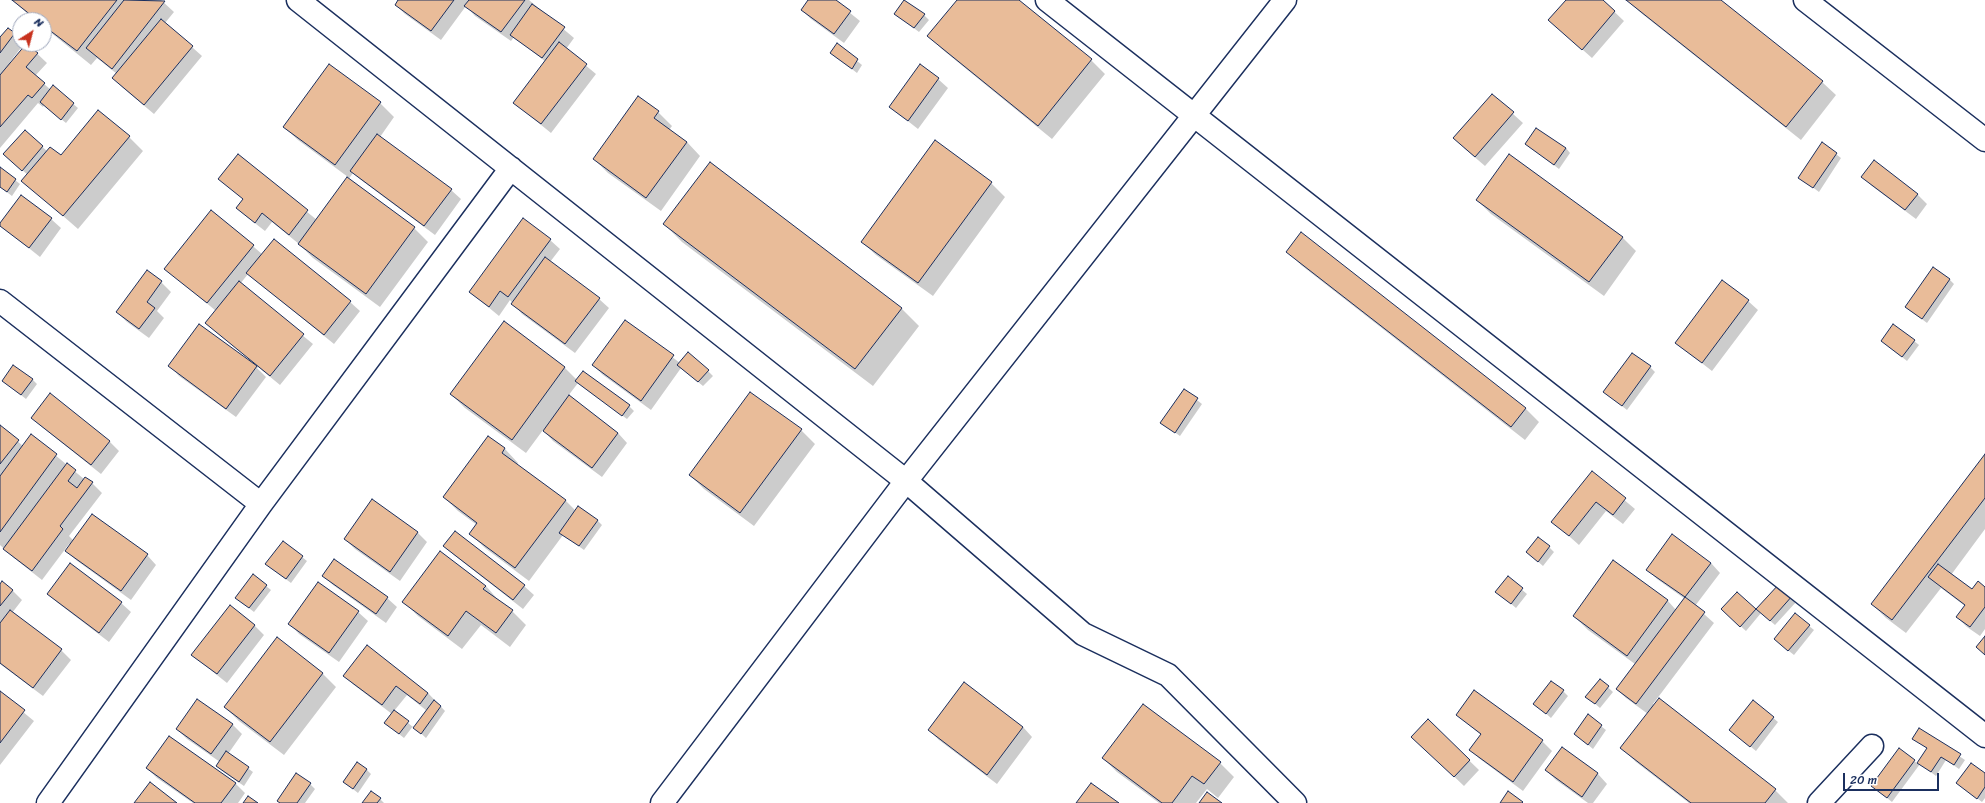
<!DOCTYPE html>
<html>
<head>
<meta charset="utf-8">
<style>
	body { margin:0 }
	#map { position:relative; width:1985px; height:803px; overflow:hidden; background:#fff; font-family:Sriracha,sans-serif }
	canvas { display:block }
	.north { position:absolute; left:12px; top:12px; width:40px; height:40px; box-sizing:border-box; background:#fff; border:1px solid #a4acbf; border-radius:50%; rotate:36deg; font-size:11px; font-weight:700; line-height:16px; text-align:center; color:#1b2f5e }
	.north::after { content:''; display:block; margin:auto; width:14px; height:18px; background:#c8321e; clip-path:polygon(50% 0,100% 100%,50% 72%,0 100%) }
	.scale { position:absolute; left:1843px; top:773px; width:96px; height:18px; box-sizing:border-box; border:2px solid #1b2f5e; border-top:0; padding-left:5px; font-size:12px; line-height:14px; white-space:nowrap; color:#1b2f5e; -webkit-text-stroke:3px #fff; paint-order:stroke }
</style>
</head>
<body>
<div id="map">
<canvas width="1985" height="803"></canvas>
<div class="north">N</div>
<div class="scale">20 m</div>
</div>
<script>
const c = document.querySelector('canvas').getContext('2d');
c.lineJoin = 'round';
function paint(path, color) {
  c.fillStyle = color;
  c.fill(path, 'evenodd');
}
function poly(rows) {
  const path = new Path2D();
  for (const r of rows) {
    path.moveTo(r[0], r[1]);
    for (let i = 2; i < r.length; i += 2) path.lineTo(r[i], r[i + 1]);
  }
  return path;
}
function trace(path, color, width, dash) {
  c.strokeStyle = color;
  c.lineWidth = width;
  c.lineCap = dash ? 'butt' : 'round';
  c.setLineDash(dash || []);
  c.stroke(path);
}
const shadow = poly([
	[12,0,161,0,174,12,165,23,202,56,154,114,123,88,113,78,117,74,97,58,91,65,44,27,44,20,35,20],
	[399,0,529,0,574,38,566,49,596,74,551,133,514,103,546,62,514,37,511,41,475,16,466,6,441,40,405,14,396,5],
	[809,0,834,0,860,21,844,43,811,19,802,10],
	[958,0,1017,0,1091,60,1105,74,1052,139,943,50,929,36],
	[1567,0,1602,0,1624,21,1592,58,1549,20],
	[1627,0,1719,0,1822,82,1836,95,1801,140,1641,13],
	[895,14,924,15,929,20,919,32],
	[14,34,20,39,20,44,24,44,10,62,11,63,27,44,47,63,35,76,51,90,53,87,78,108,66,123,44,105,43,107,38,103,0,148,0,39],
	[837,45,862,65,857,73,831,53],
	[329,65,380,103,394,117,380,137,451,190,461,199,435,235,361,180,353,173,348,180,414,228,428,242,380,307,313,258,299,244,272,222,265,231,247,217,238,208,244,200,220,179,238,156,317,220,348,177,298,140,284,127],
	[938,79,948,88,918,129,890,107],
	[1492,95,1523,123,1485,166,1464,148],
	[658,112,672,126,669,130,687,142,700,156,661,211,608,173,594,159],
	[25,131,48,152,61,157,129,137,143,151,78,229,23,181,28,175,9,159],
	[1526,144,1566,148,1570,153,1559,169],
	[1823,144,1841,158,1819,192,1799,177],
	[0,168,20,184,12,196,0,187],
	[1862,176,1917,194,1927,204,1916,219,1872,186],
	[991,183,1005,197,933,296,876,255,862,242],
	[21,196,51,219,61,228,40,257,0,225],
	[1477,200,1622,237,1636,251,1604,296,1491,214],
	[212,211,262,254,350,302,360,311,334,344,248,274,240,284,313,344,280,385,258,367,257,368,266,377,236,417,179,376,170,366,250,360,206,323,216,311,166,269],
	[664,224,901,308,919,326,873,386,682,242],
	[550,240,560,249,550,262,599,299,609,308,575,353,522,314,510,300,499,316,470,292],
	[1287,251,1525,408,1539,422,1525,440,1301,265],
	[1949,279,1954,284,1927,323,1906,307],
	[161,282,171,292,157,311,164,318,149,338,127,322,117,312],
	[1748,301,1758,310,1712,371,1676,343],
	[625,321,680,363,708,371,713,376,703,386,681,368,651,410,603,375,593,365],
	[504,323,565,368,577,380,629,406,634,411,627,419,578,383,568,396,618,433,627,443,602,477,553,441,543,430,526,453,465,408,451,394],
	[1882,341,1914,341,1919,345,1907,361],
	[1650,367,1655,372,1627,410,1604,392],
	[32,379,37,384,26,399,3,381],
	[1184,390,1202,404,1180,436,1161,423],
	[32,418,109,441,119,451,101,474,42,427],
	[0,426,23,446,31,435,84,479,92,483,102,493,69,536,74,541,147,555,156,565,131,600,76,560,66,550,70,545,69,544,42,580,14,558,0,545],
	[801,430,815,444,754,526,704,489,690,475],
	[488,437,505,449,518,463,517,465,565,500,576,511,597,520,602,525,584,550,563,535,529,581,485,548,471,534,477,525,458,511,444,497],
	[1985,455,1985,529,1951,575,1972,591,1985,588,1985,629,1980,636,1967,627,1957,617,1965,606,1941,588,1906,633,1886,618,1872,604],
	[1592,473,1635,509,1623,524,1606,511,1579,545,1553,522],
	[373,500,418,533,427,542,400,581,355,549,345,539],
	[283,542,307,561,291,583,271,568],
	[445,546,524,586,534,595,523,609,454,555],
	[1549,547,1554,552,1543,566,1527,552],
	[1613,561,1668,601,1676,610,1685,599,1657,579,1648,570,1711,563,1720,573,1695,606,1714,623,1653,704,1775,790,1788,803,1689,803,1636,762,1622,748,1648,714,1626,698,1617,689,1635,664,1588,630,1574,616],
	[324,576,387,598,397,607,386,623,333,585],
	[1508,578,1527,594,1516,608,1497,592],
	[1780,584,1797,601,1775,625,1761,613,1746,631,1727,614,1737,593,1756,610],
	[0,585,12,590,22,600,12,613,61,650,71,660,43,696,0,664],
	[266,586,271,590,254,612,241,602],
	[486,586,499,601,512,611,526,625,510,647,481,625,462,649,418,616,404,602],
	[48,594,121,603,131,612,109,642,58,603],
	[358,612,368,621,339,662,299,634,290,624],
	[254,625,264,635,227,683,192,655],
	[1809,626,1814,630,1794,655,1780,644],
	[367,647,428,693,445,711,426,738,413,726,404,738,390,727,392,714,354,685,345,676],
	[407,695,427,711,414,728,394,711],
	[322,673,336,687,284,755,239,721,225,707],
	[1600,680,1613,692,1600,708,1587,697],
	[964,683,1023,727,1032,737,997,784,939,740,929,730],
	[1474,691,1542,741,1552,751,1523,791,1480,759,1470,750,1481,735,1457,715],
	[1563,691,1568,696,1551,718,1535,704],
	[0,693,34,721,0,765],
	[1753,701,1778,722,1756,751,1730,730],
	[1588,716,1606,730,1593,749,1575,734],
	[1428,721,1479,770,1464,786,1422,746],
	[232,724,242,734,228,754,253,772,244,786,222,771,217,766,220,762,187,739,177,729],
	[1919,729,1965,760,1959,769,1946,760,1936,776,1920,764,1892,802,1872,786,1914,761,1918,764,1927,749,1914,738],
	[1562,748,1598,774,1607,784,1593,803,1588,803,1556,780,1546,770],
	[1103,758,1220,763,1234,777,1218,798,1207,789,1196,803,1159,803,1117,772],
	[147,768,235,783,245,793,238,803,193,803,157,778],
	[366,769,371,774,358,793,344,782],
	[1985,774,1985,798,1982,802,1957,783],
	[310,784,315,789,305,803,281,803],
	[380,799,384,803,363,803]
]);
const building = poly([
	[12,0,117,0,77,51,44,26,44,20,37,20,12,0],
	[124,0,165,1,112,69,86,48,124,0],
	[398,0,454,0,431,31,395,5,398,0],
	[469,0,525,0,501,32,464,6,469,0],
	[808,0,836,0,851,11,834,34,801,10,808,0],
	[904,0,925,14,914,28,894,14,904,0],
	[957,0,1019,0,1092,59,1038,126,927,36,957,0],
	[1566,0,1603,0,1615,11,1582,50,1548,20,1566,0],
	[1626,0,1721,0,1823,81,1786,127,1626,0],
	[532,4,565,27,542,58,510,35,532,4],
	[161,19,193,46,144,105,112,78,161,19],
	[8,28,15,33,0,53,0,37,8,28],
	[559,42,587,64,541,124,513,103,559,42],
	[837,43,858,59,852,69,830,53,837,43],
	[26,44,38,53,26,67,45,83,32,98,28,95,0,127,0,75,26,44],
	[329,64,381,102,335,165,283,127,329,64],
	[920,64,939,78,908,121,889,107,920,64],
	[53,85,74,103,61,120,40,102,53,85],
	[1492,94,1514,112,1475,157,1453,138,1492,94],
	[638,96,659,111,654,118,687,142,646,198,593,159,638,96],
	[98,110,130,136,63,216,21,181,50,147,61,155,98,110],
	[1536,128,1566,148,1554,165,1525,144,1536,128],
	[25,130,43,146,22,171,3,154,25,130],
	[377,134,452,189,424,226,350,171,377,134],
	[935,140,992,182,918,283,861,242,935,140],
	[1822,142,1837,153,1813,188,1798,178,1822,142],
	[238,154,308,210,289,235,262,213,255,223,236,208,243,199,218,179,238,154],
	[1509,154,1623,237,1589,282,1476,200,1509,154],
	[1874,160,1918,194,1905,210,1861,177,1874,160],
	[710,162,902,308,855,369,663,224,710,162],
	[0,167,16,179,7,192,0,187,0,167],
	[347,177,415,227,366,294,298,244,347,177],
	[21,195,52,218,29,248,0,226,0,223,21,195],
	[211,210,254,245,207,303,164,269,211,210],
	[523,218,551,239,508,297,500,291,489,307,469,292,523,218],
	[1301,232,1526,408,1511,427,1286,252,1301,232],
	[274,239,351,301,324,335,246,273,274,239],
	[545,257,600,298,565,344,511,304,545,257],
	[1933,267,1950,279,1922,319,1905,307,1933,267],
	[147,270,162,281,147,302,155,308,139,329,116,312,147,270],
	[1722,280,1749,300,1702,363,1675,343,1722,280],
	[239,281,304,334,270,376,205,323,239,281],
	[625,320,674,355,641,401,592,365,625,320],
	[504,321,565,367,512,440,450,394,504,321],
	[199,324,257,366,226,409,168,366,199,324],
	[1893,324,1915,340,1902,357,1881,341,1893,324],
	[688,352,709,370,698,382,677,365,688,352],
	[1632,353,1651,366,1622,406,1603,392,1632,353],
	[13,365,33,379,21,395,2,381,13,365],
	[583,371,630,405,622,416,575,381,583,371],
	[1184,389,1198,398,1175,433,1160,423,1184,389],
	[750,392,802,429,740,513,689,475,750,392],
	[50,393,110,441,91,465,31,418,50,393],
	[569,395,618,433,592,468,543,431,569,395],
	[0,425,19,440,0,464,0,425],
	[31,434,57,454,0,532,0,476,31,434],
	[488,436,505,448,502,453,566,500,515,568,469,534,477,523,443,497,488,436],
	[1985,454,1985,498,1892,620,1871,604,1985,454],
	[67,463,76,470,68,481,77,488,85,477,93,482,60,526,63,529,32,571,3,549,67,463],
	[1592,471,1626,498,1613,515,1596,502,1569,536,1551,522,1592,471],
	[372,499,418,532,390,572,344,539,372,499],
	[578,506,598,520,579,546,559,533,578,506],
	[92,514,148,554,121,591,65,551,92,514],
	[455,531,525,585,513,600,443,546,455,531],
	[1672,534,1711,563,1685,597,1646,570,1672,534],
	[1538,537,1550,546,1538,562,1526,552,1538,537],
	[283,541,303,556,286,579,265,564,283,541],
	[440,551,486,586,483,589,513,610,496,633,466,611,448,636,402,602,440,551],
	[334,559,388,597,376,614,322,576,334,559],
	[1613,560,1668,600,1627,656,1573,616,1613,560],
	[70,563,122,602,99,633,47,594,70,563],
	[1938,564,1972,589,1978,581,1985,587,1985,607,1970,627,1956,617,1965,605,1928,577,1938,564],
	[253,574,267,585,249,608,235,598,253,574],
	[1508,576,1523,588,1511,604,1495,592,1508,576],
	[2,581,13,590,0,606,0,584,2,581],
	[318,582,359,611,329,653,288,624,318,582],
	[1780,583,1793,595,1770,621,1756,609,1780,583],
	[1737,592,1756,609,1740,627,1721,609,1737,592],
	[1685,597,1705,612,1636,704,1616,689,1685,597],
	[230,605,255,625,217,674,191,655,230,605],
	[10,610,62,649,33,688,0,663,0,623,10,610],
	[1795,613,1810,625,1788,651,1774,639,1795,613],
	[1985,636,1985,655,1976,647,1985,636],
	[277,637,323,673,270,742,224,707,277,637],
	[367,645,428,693,420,704,396,686,382,705,343,676,367,645],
	[1600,679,1609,686,1595,704,1585,697,1600,679],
	[1551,681,1564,690,1546,714,1533,704,1551,681],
	[964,682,1023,727,987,775,928,730,964,682],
	[1474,690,1543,740,1513,782,1469,750,1481,734,1456,715,1474,690],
	[0,691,25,710,0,743,0,691],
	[1659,698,1776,789,1765,803,1691,803,1620,748,1659,698],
	[197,699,233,724,211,754,176,729,197,699],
	[434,700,441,706,421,734,413,728,434,700],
	[1753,700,1774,717,1750,747,1729,730,1753,700],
	[1143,704,1221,762,1204,784,1192,776,1172,803,1162,803,1102,758,1143,704],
	[394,710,409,721,399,734,384,723,394,710],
	[1588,714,1602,725,1588,745,1574,734,1588,714],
	[1428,719,1470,760,1454,777,1411,737,1428,719],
	[1919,728,1961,754,1954,765,1941,757,1931,772,1917,763,1927,748,1912,739,1919,728],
	[169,736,236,783,221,803,195,803,146,768,169,736],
	[1562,747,1598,773,1582,797,1545,770,1562,747],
	[1899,748,1915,760,1887,798,1871,786,1899,748],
	[226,751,249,767,239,782,216,766,226,751],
	[357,762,367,769,353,789,343,782,357,762],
	[1971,763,1985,773,1985,787,1977,799,1956,783,1971,763],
	[296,773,311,783,297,803,280,803,277,801,296,773],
	[150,782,177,803,134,803,150,782],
	[1091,783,1119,803,1076,803,1091,783],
	[371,791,381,798,377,803,362,803,371,791],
	[1508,791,1523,802,1522,803,1500,803,1508,791],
	[1207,792,1222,803,1199,803,1207,792],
	[248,796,258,803,243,803,248,796]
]);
const street = poly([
	[298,0,906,481,1083,634,1168,675,1295,803],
	[1047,0,1985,736],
	[0,301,261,504],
	[48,803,261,504,511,168],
	[662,803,906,481,1285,0],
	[1819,803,1872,746]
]);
const secondary = poly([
	[1805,0,1985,140]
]);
paint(shadow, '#0003');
paint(building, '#e9bc99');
trace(building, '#1b2f5e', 1);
trace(street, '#1b2f5e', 25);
trace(secondary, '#1b2f5e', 25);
trace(street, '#fff', 22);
trace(secondary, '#fff', 22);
</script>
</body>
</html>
